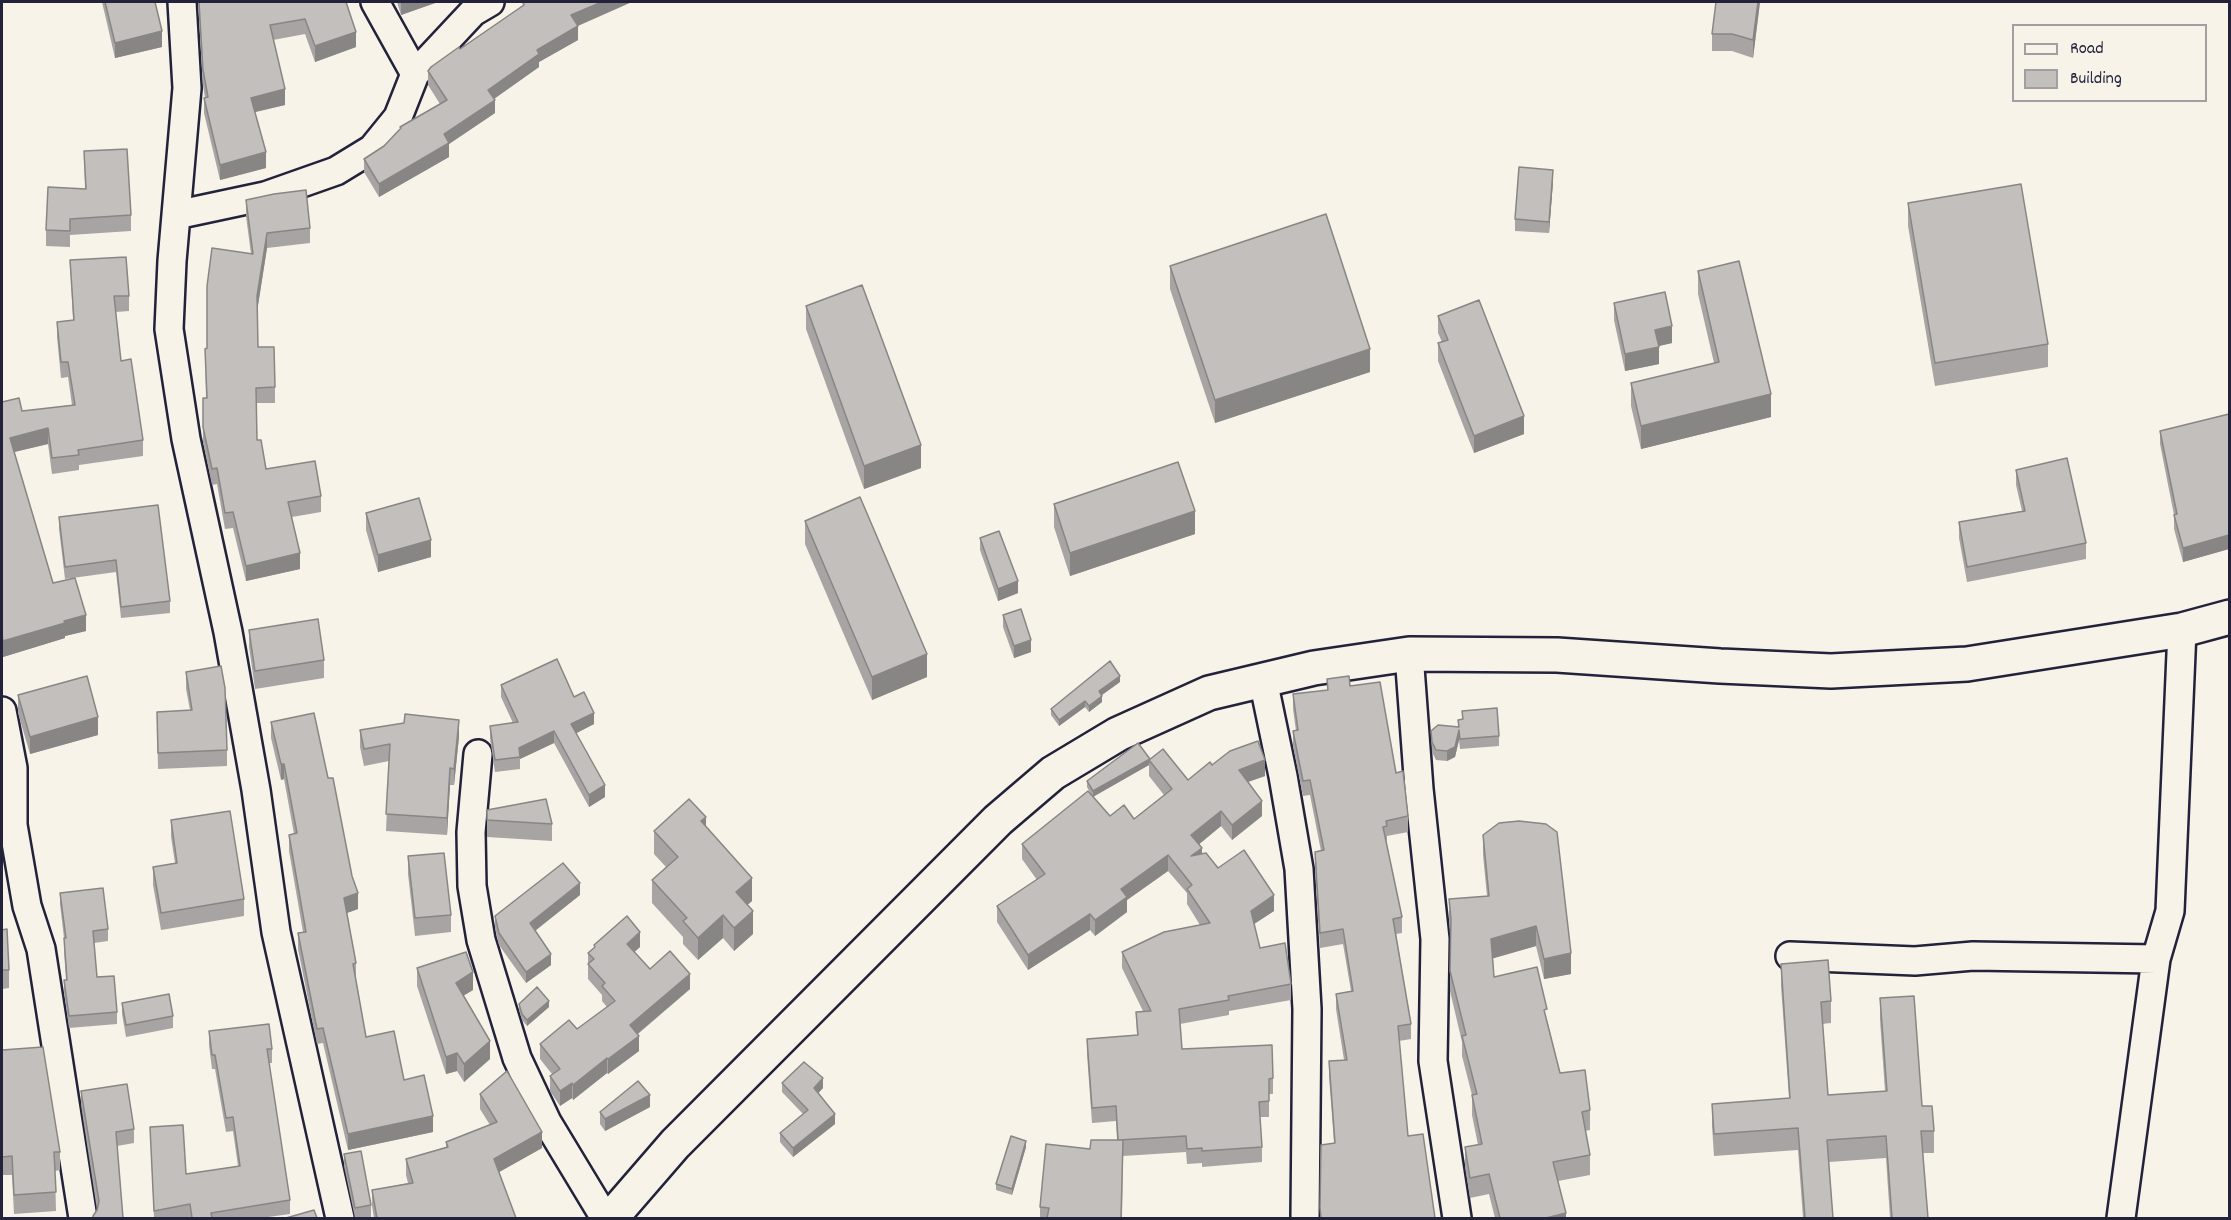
<!DOCTYPE html>
<html>
<head>
<meta charset="utf-8">
<style>
	body { margin:0 }
	#map { position:relative; width:2231px; height:1220px; overflow:hidden; background:#f7f3e8; font-family:Dekko,sans-serif }
	canvas { display:block }
	.frame { position:absolute; inset:0; border:3px solid #22223b; pointer-events:none }
	.legend { position:absolute; left:2012px; top:24px; width:195px; height:78px; box-sizing:border-box; background:#f7f3e8; border:2px solid #a29fa3; margin:0; padding:8px 10px; list-style:none; font-size:18px; color:#22223b }
	.legend li { display:flex; align-items:center; gap:12px; height:30px }
	.legend b { width:30px; border:2px solid #a29fa3 }
</style>
</head>
<body>
<div id="map">
<canvas width="2231" height="1220"></canvas>
<div class="frame"></div>
<ul class="legend">
<li><b style="height:8px;background:#f7f3e8"></b>Road</li>
<li><b style="height:16px;background:#c2bfbd"></b>Building</li>
</ul>
</div>
<script>
const c = document.querySelector('canvas').getContext('2d');
c.lineJoin = 'round';
function poly(rows) {
  const path = new Path2D();
  for (const r of rows) {
    path.moveTo(r[0], r[1]);
    for (let i = 2; i < r.length; i += 2) path.lineTo(r[i], r[i + 1]);
  }
  return path;
}
function trace(path, color, width, dash) {
  c.strokeStyle = color;
  c.lineWidth = width;
  c.lineCap = dash ? 'butt' : 'round';
  c.setLineDash(dash || []);
  c.stroke(path);
}
function paint(path, color) {
  c.fillStyle = color;
  c.fill(path, 'evenodd');
}
const minor = poly([
	[182,2,187,88,172,261,169,329,186,439,228,632,256,790,276,932,340,1218],
	[375,2,415,74],
	[176,215,265,196,336,171,372,149,398,117,415,74,473,12,490,2],
	[1409,654,1419,789,1435,939,1433,1061,1457,1218],
	[1263,680,1283,776,1299,869,1307,1009,1305,1218],
	[2,711,13,768,13,825,27,906,41,949,83,1218],
	[478,754,471,832,472,886,481,940,517,1058,547,1122,605,1218],
	[1790,956,1915,961,1973,956,2156,959],
	[2121,1218,2156,959,2170,911,2182,630]
]);
const secondary = poly([
	[611,1218,675,1144,998,820,1053,773,1118,734,1209,693,1314,668,1409,654,1557,655,1720,666,1831,671,1967,664,2182,630,2230,617]
]);
const wall = poly([
	[102,2,155,2,162,47,115,58],
	[198,2,346,2,356,47,315,62,305,34,273,40,285,105,255,112,266,168,220,180,204,113,204,98,205,98,203,85],
	[397,2,438,2,401,15],
	[1716,2,1760,2,1753,58,1732,51,1712,51,1712,34],
	[523,3,577,26,578,40,539,62,539,67,494,99,495,113,449,144,449,157,379,197,364,172,364,159,384,146,400,129,400,127,440,104,428,85,428,71,523,5],
	[84,151,131,215,131,231,70,235,70,247,46,246,46,230,85,189],
	[1553,182,1549,233,1515,231,1515,219],
	[246,200,310,228,310,243,267,248,257,311,258,347,275,387,275,403,256,403,257,440,266,469,321,496,321,512,292,517,300,569,246,581,233,528,225,529,217,484,212,485,203,442,203,398,206,398,205,349,207,348,251,254,246,216],
	[1908,203,2048,344,2048,367,1935,386,1908,226],
	[70,260,129,296,129,311,116,312,121,361,143,440,143,456,79,465,79,470,52,474,48,444,14,452,53,583,86,631,65,636,65,638,3,657,2,651,2,402,22,411,72,405,68,377,61,378,57,337,57,322,73,320],
	[1170,266,1370,372,1215,423,1170,289],
	[1698,271,1771,417,1641,449,1631,406,1631,383,1714,363,1698,294],
	[1614,303,1672,343,1658,346,1659,364,1625,371,1614,320],
	[806,306,921,468,864,489,806,329],
	[1438,316,1524,434,1474,453,1438,361,1438,343,1442,342,1438,333],
	[2229,414,2229,549,2183,562,2174,529,2174,515,2160,444,2160,431],
	[2016,470,2086,543,2086,559,1967,582,1959,538,1959,522,2022,511,2016,485],
	[1054,504,1195,534,1070,576,1054,527],
	[366,513,431,557,378,572,366,530],
	[59,517,170,601,170,613,121,618,116,572,65,579,59,529],
	[805,521,927,677,872,700,805,544],
	[980,538,1018,593,998,601,980,550],
	[1003,615,1031,652,1014,658,1003,627],
	[249,630,324,660,324,678,255,689,249,647],
	[186,672,227,750,227,766,158,769,157,712,190,710,186,689],
	[1327,679,1350,686,1396,773,1408,816,1408,832,1387,836,1387,841,1386,841,1402,917,1402,933,1396,934,1411,1024,1411,1039,1399,1041,1408,1136,1435,1218,1320,1218,1321,1145,1334,1143,1329,1076,1329,1061,1344,1060,1336,1009,1336,994,1351,991,1343,944,1320,948,1315,867,1315,852,1321,851,1310,795,1303,796,1293,746,1293,731,1296,731,1293,709,1293,694,1327,690],
	[1120,682,1102,695,1102,702,1089,712,1085,707,1059,726,1051,715,1051,709],
	[501,685,594,724,576,733,605,797,589,807,554,743,520,759,520,769,495,772,490,738,490,726,513,723,501,697],
	[18,695,98,735,30,754,18,713],
	[1462,711,1499,736,1499,746,1460,749,1459,740,1455,757,1447,761,1436,760,1432,752,1431,731,1458,727,1458,720,1462,719],
	[271,722,358,909,347,913,356,963,356,979,366,1037,404,1080,433,1132,348,1150,323,1043,317,1044,298,949,298,933,303,932,289,851,289,835,294,834,284,779,281,780,271,738],
	[360,730,459,737,454,785,450,785,447,835,386,831,389,761,364,766,360,747],
	[1150,759,1188,780,1212,765,1265,776,1248,782,1262,816,1232,840,1221,826,1199,844,1202,854,1274,911,1254,924,1260,948,1291,984,1291,1000,1229,1011,1229,1015,1180,1024,1182,1049,1273,1078,1273,1094,1269,1094,1269,1117,1260,1117,1262,1147,1262,1162,1202,1167,1202,1163,1187,1164,1186,1152,1123,1156,1122,1218,1040,1218,1040,1207,1090,1149,1117,1140,1116,1121,1092,1123,1087,1054,1087,1039,1137,1035,1136,1012,1143,1011,1122,968,1122,952,1200,925,1187,904,1187,893,1168,871,1127,900,1127,912,1095,936,1090,930,1028,970,997,922,997,906,1037,880,1022,859,1022,844,1092,796,1087,787,1087,781],
	[1149,765,1149,776,1164,795,1134,819,1110,816,1093,796],
	[487,810,552,824,552,841,487,837],
	[171,820,244,899,244,916,161,930,153,885,153,867,175,863,171,837],
	[706,827,752,901,747,905,753,934,734,951,723,938,698,960,683,944,683,937,652,903,652,880,666,867,654,854,654,831],
	[1483,835,1571,974,1544,979,1536,946,1493,958,1494,977,1547,1020,1560,1073,1590,1110,1590,1130,1585,1131,1590,1155,1590,1175,1558,1181,1566,1218,1495,1218,1489,1194,1470,1198,1465,1167,1465,1147,1478,1145,1472,1115,1472,1095,1462,1056,1462,1042,1450,991,1450,936,1449,919,1449,899,1487,896,1483,855],
	[408,856,451,915,451,932,415,936,408,874],
	[60,893,108,929,108,941,94,943,97,977,117,1012,117,1024,69,1028,64,992,64,980,66,980,64,950,64,938,60,904],
	[580,895,535,930,551,965,526,983,499,945,495,928,495,916],
	[2,930,9,970,9,988,2,989],
	[594,945,640,947,634,952,650,969,690,989,638,1034,639,1051,608,1074,607,1073,573,1100,572,1098,560,1106,550,1091,550,1076,552,1074,540,1059,540,1044,577,1029,607,1007,602,1001,602,995,588,979,588,953,594,948],
	[1781,964,1831,1001,1831,1023,1822,1024,1828,1095,1885,1091,1880,1020,1880,998,1922,1106,1934,1131,1934,1153,1923,1153,1928,1218,1890,1218,1886,1158,1829,1162,1833,1218,1803,1218,1798,1150,1714,1156,1712,1126,1712,1104,1789,1098,1781,986],
	[417,968,473,990,463,996,490,1059,464,1082,457,1071,446,1074,417,986],
	[122,1003,173,1016,173,1028,126,1037,122,1014],
	[519,1004,549,1007,527,1026,522,1020,519,1010],
	[209,1031,272,1049,272,1063,269,1063,290,1200,290,1214,261,1218,154,1218,150,1127,186,1174,238,1166,233,1131,226,1132,215,1069,212,1069,209,1045],
	[2,1050,60,1152,60,1170,55,1171,56,1211,14,1214,12,1175,2,1175],
	[782,1083,823,1088,818,1093,835,1124,793,1157,780,1142,780,1133,803,1114,782,1092],
	[81,1091,134,1129,134,1143,117,1146,97,1210,81,1105],
	[480,1094,542,1148,499,1172,516,1218,374,1218,372,1206,372,1190,408,1183,406,1175,406,1159,446,1147,446,1142,490,1125,480,1109],
	[650,1107,605,1131,600,1124,600,1112],
	[1026,1147,1012,1195,996,1190,996,1184],
	[344,1154,371,1205,371,1217,362,1218,355,1218,344,1166]
]);
const shadedWall = poly([
	[401,2,438,2,401,15],
	[602,2,632,2,571,29,571,15],
	[1758,2,1760,2,1753,58,1753,40],
	[578,26,578,40,539,62,539,67,488,103,488,90,537,50],
	[162,31,162,47,115,58,115,43],
	[356,32,356,47,315,62,315,46],
	[285,89,285,105,251,113,251,98],
	[495,100,495,113,449,144,449,157,379,197,379,184,444,134],
	[266,152,266,168,220,180,220,165],
	[1553,170,1553,182,1549,233,1549,222],
	[267,233,267,248,257,312,257,296],
	[1672,326,1672,343,1655,347,1655,330],
	[1659,347,1659,364,1625,371,1625,354],
	[1370,349,1370,372,1215,423,1215,400],
	[1771,394,1771,417,1641,449,1641,426],
	[1524,416,1524,434,1474,453,1474,436],
	[48,428,48,444,10,453,10,438],
	[921,445,921,468,864,489,864,466],
	[1195,511,1195,534,1070,576,1070,553],
	[2229,535,2229,549,2183,562,2183,548],
	[431,540,431,557,378,572,378,555],
	[300,553,300,569,246,581,246,566],
	[1018,581,1018,593,998,601,998,589],
	[86,615,86,631,65,636,65,638,3,657,3,641,64,621],
	[1031,640,1031,652,1014,658,1014,646],
	[927,654,927,677,872,700,872,677],
	[1120,676,1120,682,1099,697,1099,691],
	[1102,696,1102,702,1089,712,1089,706],
	[1085,701,1085,707,1059,726,1059,720],
	[594,713,594,724,571,736,571,724],
	[98,717,98,735,30,754,30,737],
	[459,720,459,737,454,785,454,769],
	[1459,730,1459,740,1455,757,1447,761,1447,751],
	[554,731,554,743,520,759,519,748],
	[1150,759,1149,765,1093,797,1093,791],
	[1265,760,1265,776,1239,785,1239,770],
	[281,764,284,764,284,779,281,780],
	[450,768,450,785,447,835,447,818],
	[605,785,605,797,589,807,589,795],
	[1262,801,1262,816,1232,840,1232,825],
	[1221,811,1221,826,1191,851,1191,835],
	[706,817,706,840,701,821],
	[1202,848,1202,864,1191,856],
	[1168,855,1168,871,1127,900,1127,912,1095,936,1095,920,1121,889],
	[752,878,752,901,736,915,736,892],
	[580,883,580,895,530,935,530,923],
	[358,893,358,909,344,914,344,898],
	[1274,895,1274,911,1251,926,1251,911],
	[753,911,753,934,734,951,734,928],
	[1090,914,1090,930,1028,970,1028,955],
	[723,915,723,938,698,960,698,938],
	[1536,926,1536,946,1491,959,1491,939],
	[640,932,640,947,627,959,627,944],
	[1571,953,1571,974,1544,979,1544,959],
	[551,954,551,965,526,983,526,972],
	[473,972,473,990,456,1000,456,983],
	[690,974,690,989,630,1040,630,1025],
	[549,1001,549,1007,527,1026,527,1020],
	[639,1036,639,1051,608,1074,608,1059],
	[490,1041,490,1059,464,1082,464,1064],
	[457,1053,457,1071,446,1074,446,1057],
	[607,1058,607,1073,573,1100,573,1085],
	[823,1078,823,1088,814,1098,814,1088],
	[572,1083,572,1098,560,1106,560,1091],
	[650,1095,650,1107,605,1131,605,1119],
	[835,1114,835,1124,793,1157,793,1148],
	[433,1116,433,1132,348,1150,348,1134],
	[542,1132,542,1148,494,1175,494,1159],
	[1026,1141,1026,1147,1012,1195,1012,1189],
	[1566,1213,1566,1218,1546,1218]
]);
const building = poly([
	[105,2,155,2,162,31,115,43,105,2],
	[199,2,346,2,356,32,315,46,305,19,270,25,285,89,251,98,266,152,220,165,204,98,208,97,203,70,199,2],
	[526,2,602,2,571,15,578,26,537,50,539,54,488,90,495,100,444,134,449,143,379,184,364,159,384,146,401,128,400,127,447,100,428,71,431,67,459,47,460,49,524,5,523,3,526,2],
	[1716,2,1758,2,1753,40,1732,34,1712,34,1716,2],
	[127,149,131,215,70,219,70,231,46,230,48,187,86,189,84,151,127,149],
	[1519,167,1553,170,1549,222,1515,219,1519,167],
	[2021,184,2048,344,1935,363,1908,203,2021,184],
	[306,190,310,228,267,233,257,296,258,347,274,347,275,387,256,388,257,440,261,440,266,469,315,461,321,496,288,502,300,553,246,566,233,512,225,513,217,468,212,469,203,427,203,398,207,398,205,349,207,348,207,286,212,248,253,254,246,200,274,194,306,190],
	[1326,214,1370,349,1215,400,1170,266,1326,214],
	[126,257,129,296,114,296,121,361,131,359,143,440,78,450,79,455,52,458,48,428,10,438,53,583,75,578,86,615,64,621,65,623,3,641,2,635,2,402,19,398,22,411,75,405,68,362,61,362,57,322,74,320,70,260,126,257],
	[1739,261,1771,394,1641,426,1631,383,1719,362,1698,271,1739,261],
	[862,285,921,445,864,466,806,306,862,285],
	[1665,292,1672,326,1655,330,1659,347,1625,354,1614,303,1665,292],
	[1479,300,1524,416,1474,436,1438,343,1448,340,1438,316,1479,300],
	[2229,414,2229,535,2183,548,2174,515,2177,514,2160,431,2229,414],
	[2067,458,2086,543,1967,567,1959,522,2025,511,2016,470,2067,458],
	[1178,462,1195,511,1070,553,1054,504,1178,462],
	[860,497,927,654,872,677,805,521,860,497],
	[419,498,431,540,378,555,366,513,419,498],
	[158,505,170,601,121,607,116,560,65,567,59,517,158,505],
	[999,531,1018,581,998,589,980,538,999,531],
	[1021,609,1031,640,1014,646,1003,615,1021,609],
	[318,619,324,660,255,671,249,630,318,619],
	[557,659,574,697,584,692,594,713,571,724,605,785,589,795,554,731,519,748,520,757,495,760,490,726,518,722,501,685,557,659],
	[1110,661,1120,676,1099,691,1102,696,1089,706,1085,701,1059,720,1051,709,1110,661],
	[221,666,225,688,227,750,158,753,157,712,192,710,186,672,221,666],
	[87,676,98,717,30,737,18,695,87,676],
	[1349,676,1350,686,1380,682,1396,773,1403,771,1408,816,1386,821,1387,826,1383,827,1402,917,1393,919,1411,1024,1398,1026,1408,1136,1423,1134,1435,1218,1321,1218,1320,1208,1321,1145,1335,1143,1329,1061,1347,1060,1336,994,1353,991,1343,929,1320,933,1315,852,1324,850,1310,780,1303,781,1293,731,1298,730,1293,694,1328,690,1327,679,1349,676],
	[1497,708,1499,736,1460,739,1459,730,1455,747,1447,751,1436,750,1432,742,1431,731,1438,725,1459,727,1458,720,1463,719,1462,711,1497,708],
	[314,713,328,778,333,778,352,876,358,893,344,898,356,963,353,964,366,1037,394,1031,404,1080,424,1075,433,1116,348,1134,323,1028,317,1029,298,933,306,932,289,835,297,833,284,764,281,764,271,722,314,713],
	[405,714,459,720,454,769,450,768,447,818,386,814,390,744,364,749,360,730,404,723,405,714],
	[1258,741,1265,760,1239,770,1262,801,1232,825,1221,811,1191,835,1202,848,1191,856,1206,853,1218,868,1244,850,1274,895,1251,911,1260,948,1285,943,1291,984,1228,996,1229,1000,1179,1009,1182,1049,1272,1045,1273,1078,1269,1079,1269,1101,1259,1102,1262,1147,1202,1151,1202,1148,1187,1149,1186,1136,1118,1140,1116,1106,1092,1108,1087,1039,1138,1035,1136,1012,1151,1011,1122,952,1164,932,1210,923,1187,889,1192,885,1168,855,1121,889,1127,897,1095,920,1090,914,1028,955,997,906,1045,874,1022,844,1088,791,1110,816,1124,805,1134,819,1172,789,1149,760,1163,749,1188,780,1210,762,1212,765,1230,751,1258,741],
	[1138,743,1150,759,1093,791,1087,781,1138,743],
	[546,799,552,824,487,820,487,810,546,799],
	[689,799,706,817,701,821,752,878,736,892,753,911,734,928,723,915,698,938,683,921,687,918,652,880,678,857,654,831,689,799],
	[230,811,244,899,161,913,153,867,177,863,171,820,230,811],
	[1519,821,1546,824,1557,832,1571,953,1544,959,1536,926,1491,939,1494,977,1537,967,1547,1009,1544,1010,1560,1073,1585,1070,1590,1110,1582,1112,1590,1155,1553,1162,1566,1213,1546,1218,1500,1218,1489,1174,1470,1178,1465,1147,1482,1144,1472,1095,1477,1094,1462,1036,1466,1035,1450,971,1451,919,1449,899,1489,896,1483,835,1499,823,1519,821],
	[444,853,451,915,415,918,408,856,444,853],
	[563,863,580,883,530,923,551,954,526,972,499,933,495,916,563,863],
	[103,888,108,929,93,931,97,977,114,976,117,1012,69,1016,64,980,67,980,64,938,66,938,60,893,103,888],
	[627,916,640,932,627,944,650,969,670,951,690,974,630,1025,639,1036,608,1059,607,1058,573,1085,572,1083,560,1091,550,1076,560,1069,540,1044,569,1020,577,1029,615,1001,602,986,605,983,588,964,594,959,588,953,595,947,594,945,627,916],
	[7,929,9,970,2,970,2,930,7,929],
	[466,952,473,972,456,983,490,1041,464,1064,457,1053,446,1057,417,968,466,952],
	[1828,960,1831,1001,1821,1002,1828,1095,1887,1091,1880,998,1914,996,1922,1106,1932,1106,1934,1131,1921,1131,1928,1218,1892,1218,1886,1136,1827,1140,1833,1218,1805,1218,1798,1128,1714,1134,1712,1104,1790,1098,1781,964,1828,960],
	[537,987,549,1001,527,1020,522,1014,519,1004,537,987],
	[169,994,173,1016,126,1025,122,1003,169,994],
	[269,1024,272,1049,267,1049,290,1200,211,1213,212,1218,192,1218,190,1204,154,1211,150,1127,183,1125,186,1174,240,1166,233,1117,226,1118,215,1055,212,1055,209,1031,269,1024],
	[43,1047,60,1152,54,1152,56,1192,14,1195,12,1156,2,1157,2,1050,43,1047],
	[804,1062,823,1078,814,1088,835,1114,793,1148,780,1133,808,1110,782,1083,804,1062],
	[507,1071,542,1132,494,1159,516,1218,377,1218,372,1190,413,1183,406,1159,448,1147,446,1142,497,1122,480,1094,507,1071],
	[638,1081,650,1095,605,1119,600,1112,638,1081],
	[127,1084,134,1129,116,1132,123,1218,93,1218,93,1216,97,1210,99,1201,81,1091,127,1084],
	[1011,1136,1026,1141,1012,1189,996,1184,1011,1136],
	[1091,1140,1123,1140,1121,1218,1047,1218,1049,1208,1040,1207,1046,1144,1090,1149,1091,1140],
	[361,1151,371,1205,355,1208,344,1154,361,1151],
	[314,1210,317,1218,286,1218,314,1210]
]);
trace(minor, '#22223b', 32);
trace(secondary, '#22223b', 38);
trace(minor, '#f7f3e8', 27);
trace(secondary, '#f7f3e8', 33);
paint(wall, '#a7a4a3');
paint(shadedWall, '#888684');
paint(building, '#c2bfbd');
trace(building, '#888684', 1.5);
</script>
</body>
</html>
